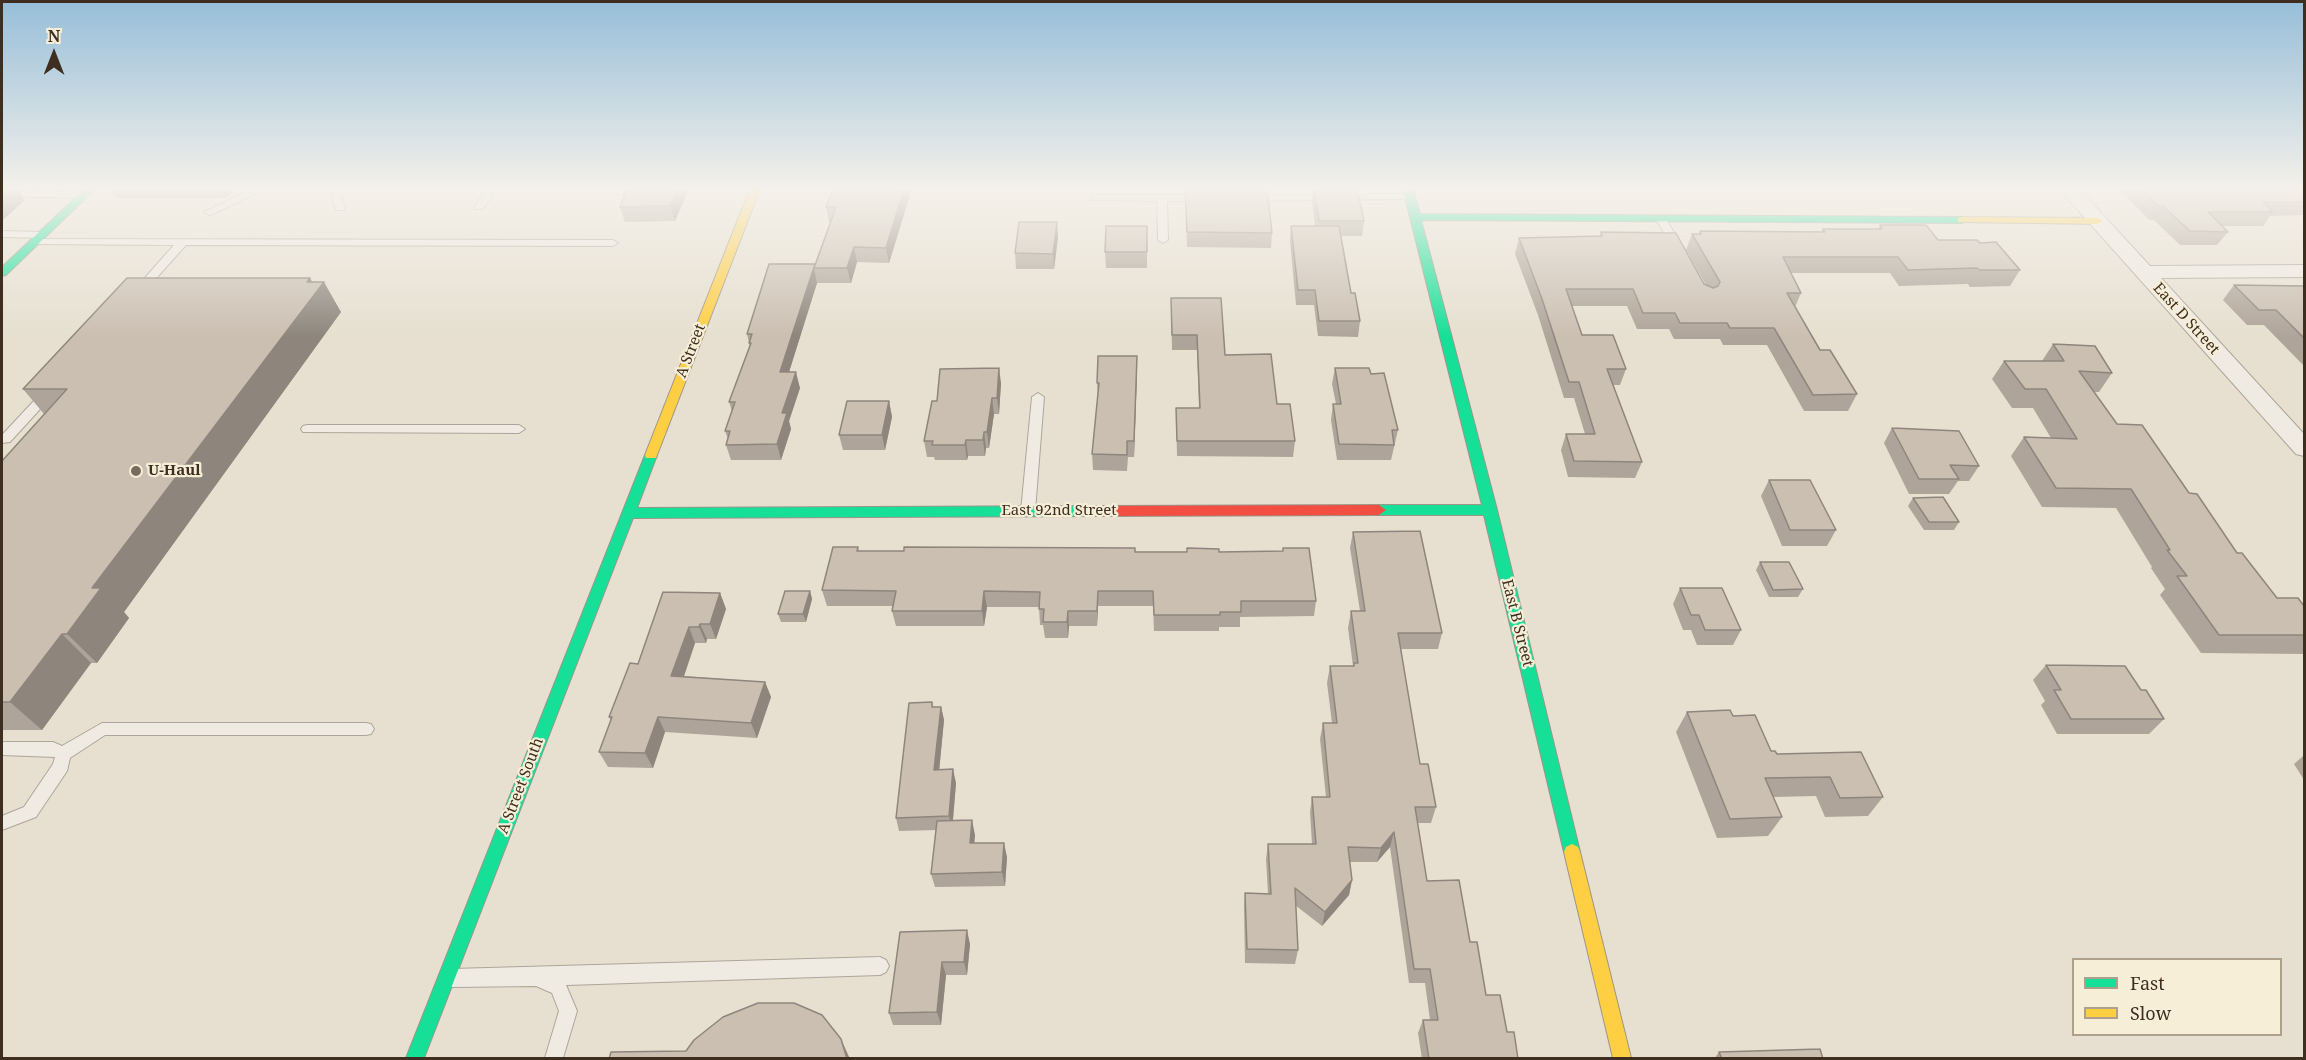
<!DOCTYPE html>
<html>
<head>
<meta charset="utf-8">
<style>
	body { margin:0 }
	#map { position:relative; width:2306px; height:1060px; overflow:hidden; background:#e7e0d1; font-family:"Noto Serif",serif }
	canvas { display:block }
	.frame { position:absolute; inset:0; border:3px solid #3d2e20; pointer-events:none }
	.legend { position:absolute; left:2072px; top:958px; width:210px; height:78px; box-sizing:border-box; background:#f7eed8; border:2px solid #ada18e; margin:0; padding:8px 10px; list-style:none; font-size:18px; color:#3d2e20 }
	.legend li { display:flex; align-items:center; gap:12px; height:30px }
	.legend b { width:30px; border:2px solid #ada18e }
	.north { position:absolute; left:24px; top:24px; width:60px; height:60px; -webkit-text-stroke:4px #f7eed8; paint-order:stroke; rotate:0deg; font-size:16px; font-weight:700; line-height:24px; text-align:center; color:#3d2e20 }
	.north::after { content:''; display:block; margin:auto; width:21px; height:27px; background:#3d2e20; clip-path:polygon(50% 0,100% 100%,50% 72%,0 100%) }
</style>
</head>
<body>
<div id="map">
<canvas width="2306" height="1060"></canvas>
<div class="frame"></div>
<ul class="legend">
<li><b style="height:8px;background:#16e098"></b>Fast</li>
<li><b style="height:8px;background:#ffcf43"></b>Slow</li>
</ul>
<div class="north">N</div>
</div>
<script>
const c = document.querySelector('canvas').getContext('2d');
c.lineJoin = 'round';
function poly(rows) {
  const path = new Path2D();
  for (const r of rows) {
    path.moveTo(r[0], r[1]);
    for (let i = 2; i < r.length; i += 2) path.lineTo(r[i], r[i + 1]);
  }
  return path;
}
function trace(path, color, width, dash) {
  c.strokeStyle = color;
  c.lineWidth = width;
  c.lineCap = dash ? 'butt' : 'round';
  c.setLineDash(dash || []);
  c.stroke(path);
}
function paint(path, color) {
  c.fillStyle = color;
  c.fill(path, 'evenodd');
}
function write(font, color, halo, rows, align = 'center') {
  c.font = font + ' "Noto Serif",serif';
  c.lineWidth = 4.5;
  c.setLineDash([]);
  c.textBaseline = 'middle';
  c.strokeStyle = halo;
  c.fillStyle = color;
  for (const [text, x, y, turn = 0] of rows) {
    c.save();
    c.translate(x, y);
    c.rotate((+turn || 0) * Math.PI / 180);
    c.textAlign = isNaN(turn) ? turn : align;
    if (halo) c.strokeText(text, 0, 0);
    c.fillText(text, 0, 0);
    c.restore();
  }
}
const lane = poly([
	[252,189,265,189,213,214,209,215,204,212,252,189],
	[329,189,339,189,345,208,344,210,336,210,329,189],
	[487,189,497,189,483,209,475,209,474,207,487,189],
	[2,191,83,192,88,195,83,198,2,197,2,191],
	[1410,194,1414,195,1414,199,1251,201,1246,198,1251,195,1410,194],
	[1096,195,1201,195,1206,198,1201,201,1167,201,1168,240,1163,243,1158,240,1157,201,1092,200,1091,198,1096,195],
	[1661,216,1666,219,1683,248,1682,250,1678,251,1673,248,1656,219,1661,216],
	[2,231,42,232,47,235,42,238,2,237,2,231],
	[34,239,613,240,618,243,613,246,186,245,143,293,139,294,135,293,135,289,174,245,30,244,29,242,34,239],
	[48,389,52,390,54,393,52,396,10,442,2,443,2,435,44,390,48,389],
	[1038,393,1044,397,1035,511,1028,516,1021,511,1032,397,1038,393],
	[307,425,519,425,525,429,519,433,303,432,301,429,303,426,307,425],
	[102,723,366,723,371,724,374,729,371,734,366,735,105,735,70,758,67,771,36,817,2,830,2,816,24,807,53,764,55,757,2,755,2,742,53,742,62,746,102,723],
	[880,957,886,960,889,966,886,972,880,975,566,985,577,1011,563,1058,545,1058,559,1011,552,993,536,986,452,987,446,984,443,978,446,972,452,969,880,957]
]);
const street = poly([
	[2059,189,2079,189,2150,266,2304,265,2304,277,2161,278,2304,434,2304,456,2296,454,2059,189]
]);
const fast = poly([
	[85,189,95,189,6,275,2,276,2,267,85,189],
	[1403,189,1413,189,1420,214,1962,217,1967,220,1962,223,1421,220,1497,510,1580,852,1578,857,1572,860,1566,857,1564,852,1484,515,1379,515,1372,510,1379,505,1482,505,1403,189],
	[651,451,657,455,637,508,1104,506,1111,511,1104,516,633,518,424,1058,406,1058,645,455,651,451]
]);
const slow = poly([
	[750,189,760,189,657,455,656,458,646,458,645,455,750,189],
	[1962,217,2098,218,2103,221,2098,224,1958,222,1958,218,1962,217],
	[1572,844,1578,847,1580,852,1631,1058,1613,1058,1564,852,1566,847,1572,844]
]);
const jam = poly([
	[1379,505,1386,510,1379,515,1104,516,1097,511,1104,506,1379,505]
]);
const wall = poly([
	[111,189,235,189,226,198,118,198],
	[626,189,689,189,675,221,625,222,620,207,624,198,623,195],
	[833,189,909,189,910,195,889,263,857,262,851,283,817,283,789,372,800,388,789,421,791,429,781,460,731,460,726,445,728,439,725,431,732,411,729,402,750,347,747,334,815,265,831,222,829,222,826,207],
	[1185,189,1267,189,1272,233,1271,248,1187,247],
	[1310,189,1357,189,1364,221,1362,236,1341,236,1351,293,1360,321,1358,337,1318,336,1314,305,1296,305,1290,241,1291,226,1315,226,1312,202,1313,192,1310,192],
	[2119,189,2304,189,2304,215,2270,216,2263,226,2222,226,2228,232,2217,245,2180,245,2154,220,2149,220],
	[1880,225,1938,240,1980,243,2020,270,2010,286,1970,287,1968,284,1899,286,1890,273,1791,273,1801,293,1795,307,1820,350,1857,394,1848,411,1804,411,1767,345,1723,345,1720,339,1674,339,1669,329,1637,329,1627,306,1572,306,1582,335,1626,369,1620,385,1613,385,1642,462,1635,478,1568,477,1561,450,1566,434,1585,434,1574,398,1564,398,1538,315,1515,254,1519,238,1600,236,1601,232,1706,285,1686,250,1692,234,1699,234,1700,231,1821,232,1823,229,1878,229],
	[1147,226,1147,268,1106,268,1105,252],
	[1058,237,1054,269,1016,269,1015,253],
	[310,278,312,282,341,312,124,612,129,618,97,663,91,663,42,730,2,730,2,461,44,414,23,389],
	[2234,285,2304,286,2304,366,2264,325,2247,325,2223,300],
	[1171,298,1225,355,1277,404,1295,441,1293,457,1177,456,1176,408,1199,408,1197,350,1172,350],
	[2053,344,2112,373,2099,392,2094,392,2117,424,2189,493,2237,553,2277,598,2304,606,2304,654,2201,653,2160,595,2165,589,2151,568,2152,567,2116,508,2042,507,2011,456,2024,437,2051,438,2033,408,2012,408,1992,379,2004,361,2042,361],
	[1335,368,1371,374,1398,430,1391,460,1337,460,1331,420,1333,404,1336,404,1332,384],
	[1137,372,1134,457,1128,457,1127,471,1093,470,1092,454,1098,396,1097,383],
	[1001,383,999,414,994,414,989,448,986,448,985,456,968,456,967,460,935,460,934,457,927,457,924,441,937,401],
	[889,401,892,417,885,450,843,450,839,435],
	[1892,428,1979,466,1969,481,1958,481,1949,494,1909,494,1884,443],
	[1769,480,1836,530,1827,546,1782,546,1761,496],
	[1913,498,1959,522,1954,530,1924,530,1908,506],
	[1353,532,1442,633,1438,649,1401,649,1420,764,1436,807,1431,823,1418,823,1427,881,1470,942,1486,995,1507,1032,1518,1059,1422,1059,1418,1033,1423,1020,1430,1020,1425,983,1409,983,1390,847,1377,862,1350,862,1352,880,1349,895,1322,926,1295,905,1298,950,1295,964,1245,963,1244,907,1245,893,1268,894,1266,859,1268,844,1312,844,1310,812,1312,797,1326,797,1320,739,1323,723,1332,723,1327,683,1330,666,1353,666,1348,628,1351,611,1360,611,1350,548],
	[858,547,859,551,1219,552,1316,601,1314,616,1240,617,1240,627,1219,627,1219,631,1154,631,1153,606,1098,606,1097,626,1069,626,1068,638,1045,638,1043,625,1040,625,1039,607,987,607,984,626,896,626,892,611,893,606,827,606,822,590],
	[1760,562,1803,589,1798,597,1769,597,1756,570],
	[1680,588,1741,630,1733,645,1697,645,1691,630,1683,630,1673,604],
	[810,591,812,599,806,622,781,622,778,614],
	[720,593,726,609,716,639,707,639,706,643,695,643,684,676,765,682,771,697,757,738,665,732,653,768,608,767,599,752,611,721,609,717,638,664],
	[2046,665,2141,690,2164,719,2149,734,2057,734,2041,705,2045,701,2033,680],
	[932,702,933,707,941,707,944,720,939,770,956,783,953,821,975,835,974,843,1007,857,1005,886,935,887,931,874,936,830,899,831,896,818],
	[1687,712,1733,716,1771,751,1883,797,1868,816,1825,817,1816,796,1773,797,1782,817,1768,836,1717,838,1676,732],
	[2303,756,2304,756,2304,780,2294,764],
	[900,932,970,944,967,975,946,975,941,1025,893,1025,889,1013],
	[1719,1052,1823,1059,1714,1059]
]);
const shadedWall = poly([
	[9,189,17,189,25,200,2,221,2,195],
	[221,189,235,189,226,198],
	[678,189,689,189,675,221,670,206],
	[904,189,909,189,910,195,889,263,886,248],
	[1057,222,1058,237,1054,269,1053,254],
	[854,247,857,262,851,283,847,268],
	[815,264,814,268,817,283,784,388,780,372],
	[310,278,317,291,324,282,341,312,124,612,129,618,97,663,67,634,92,588],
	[1137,356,1137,372,1134,457,1134,441],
	[999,368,1001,383,999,414,997,398],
	[796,372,800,388,789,421,791,429,781,460,777,444,782,413],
	[992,398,994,414,989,448,987,432],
	[889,401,892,417,885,450,882,435],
	[984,432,986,448,985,456,983,440],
	[966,440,968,456,967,460,965,445],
	[810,591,812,599,806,622,803,614],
	[984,591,987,607,984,626,982,611],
	[1098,591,1098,606,1097,626,1097,611],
	[720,593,726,609,716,639,710,624],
	[1068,611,1069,626,1068,638,1067,622],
	[700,624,707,639,706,643,699,627],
	[689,627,695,643,679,691,671,676],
	[62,634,91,663,42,730,10,702],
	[765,682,771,697,757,738,751,723],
	[941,707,944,720,938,783,934,770],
	[658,717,665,732,653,768,645,753],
	[953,769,956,783,952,829,949,816],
	[972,820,975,835,973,857,970,843],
	[1394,832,1390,847,1377,862,1381,848],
	[1004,843,1007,857,1005,886,1002,872],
	[1352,880,1349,895,1322,926,1325,912],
	[967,930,970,944,967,975,964,962],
	[942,962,946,975,941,1025,937,1012],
	[841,1039,850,1059,847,1059]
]);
const building = poly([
	[2,189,9,189,2,195,2,189],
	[626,189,678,189,670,206,620,207,625,195,623,195,626,189],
	[833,189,904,189,886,248,854,247,847,268,814,268,836,207,826,207,833,189],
	[1185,189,1267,189,1272,233,1187,232,1185,189],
	[1314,189,1357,189,1364,221,1319,221,1314,189],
	[2141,189,2304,189,2304,202,2263,202,2273,212,2208,212,2228,232,2190,231,2163,206,2158,206,2141,189],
	[1019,222,1057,222,1053,254,1015,253,1019,222],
	[1880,225,1926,225,1938,240,1977,240,1980,243,1996,242,2020,270,1980,270,1977,268,1908,270,1898,257,1783,257,1801,293,1787,293,1820,350,1830,350,1857,394,1813,395,1774,328,1730,328,1727,323,1680,323,1675,313,1643,313,1633,289,1566,289,1582,335,1613,335,1626,369,1607,369,1642,462,1574,461,1566,434,1595,434,1579,382,1569,382,1542,299,1519,238,1602,236,1601,232,1676,233,1704,284,1713,288,1718,286,1720,282,1692,234,1701,234,1700,231,1825,232,1823,229,1882,229,1880,225],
	[1106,226,1147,226,1147,252,1105,252,1106,226],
	[1291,226,1339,226,1351,293,1355,293,1360,321,1319,321,1315,290,1298,290,1291,226],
	[769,264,815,264,780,372,796,372,782,413,787,413,777,444,726,445,730,431,725,431,735,402,729,402,751,343,749,343,752,334,747,334,769,264],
	[127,278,310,278,307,282,324,282,92,588,101,588,67,634,62,634,10,702,2,702,2,461,67,389,23,389,127,278],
	[2234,285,2304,286,2304,338,2276,310,2259,310,2234,285],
	[1171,298,1221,298,1225,355,1271,354,1277,404,1290,404,1295,441,1177,441,1176,408,1200,408,1197,335,1172,335,1171,298],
	[2053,344,2095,346,2112,373,2079,371,2117,424,2142,425,2189,493,2197,494,2237,553,2242,553,2277,598,2298,598,2304,606,2304,635,2219,635,2177,576,2187,576,2167,550,2170,550,2131,489,2056,488,2024,437,2077,439,2046,389,2025,389,2004,361,2064,361,2053,344],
	[1098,356,1137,356,1134,441,1127,441,1127,455,1092,454,1099,383,1097,383,1098,356],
	[999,368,997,398,992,398,987,432,984,432,983,440,966,440,965,445,932,445,933,441,924,441,932,401,937,401,940,369,999,368],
	[1335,368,1369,368,1371,374,1384,373,1398,430,1392,430,1394,445,1339,444,1333,404,1341,404,1335,368],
	[847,401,889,401,882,435,839,435,847,401],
	[1892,428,1959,431,1979,466,1950,465,1959,479,1919,479,1892,428],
	[1769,480,1810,480,1836,530,1790,530,1769,480],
	[1943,497,1959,522,1929,522,1913,498,1943,497],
	[1420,531,1442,633,1398,633,1420,764,1428,764,1436,807,1415,807,1427,881,1459,880,1470,942,1477,942,1486,995,1500,995,1507,1032,1514,1032,1518,1059,1429,1059,1423,1020,1438,1020,1430,969,1414,969,1394,832,1381,848,1348,847,1352,880,1325,912,1295,888,1298,950,1247,949,1245,893,1271,894,1268,844,1316,844,1312,797,1330,797,1323,723,1337,723,1330,666,1354,666,1354,663,1358,663,1351,611,1365,611,1353,532,1420,531],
	[833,547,858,547,857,551,904,551,904,547,1135,548,1135,552,1187,552,1187,548,1219,549,1219,552,1283,551,1283,548,1309,548,1316,601,1241,601,1241,612,1220,612,1220,615,1154,615,1153,591,1098,591,1097,611,1068,611,1067,622,1043,622,1044,609,1039,609,1040,592,984,591,982,611,892,611,896,591,822,590,833,547],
	[1760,562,1789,562,1803,589,1773,590,1760,562],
	[1680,588,1722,588,1741,630,1705,630,1699,615,1691,615,1680,588],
	[785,591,810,591,803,614,778,614,785,591],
	[663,592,720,593,710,624,700,624,699,627,689,627,671,676,765,682,751,723,658,717,645,753,599,752,612,717,609,717,630,663,638,664,663,592],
	[2046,665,2125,666,2141,690,2146,690,2164,719,2071,719,2054,690,2061,690,2046,665],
	[932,702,932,707,941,707,934,770,953,769,949,816,896,818,909,703,932,702],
	[1730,710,1733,716,1755,715,1771,751,1775,751,1777,754,1861,752,1883,797,1840,798,1830,777,1765,778,1782,817,1730,819,1687,712,1730,710],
	[972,820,970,843,1004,843,1002,872,931,874,937,821,972,820],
	[967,930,964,962,942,962,937,1012,889,1013,900,932,967,930],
	[758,1003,794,1003,822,1015,841,1039,847,1059,609,1059,611,1052,686,1051,694,1040,723,1017,758,1003],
	[1820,1049,1823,1059,1722,1059,1719,1052,1820,1049]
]);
const markers = [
	[136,471,6,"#786c5e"]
];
const streetNames = [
	["East D Street",2186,319,48],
	["A Street",691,351,-69],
	["East 92nd Street",1059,511],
	["East B Street",1517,623,76],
	["A Street South",521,786,-69]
];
const poiNames = [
	["U-Haul",148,471]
];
trace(lane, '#ada599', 2);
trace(street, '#ada599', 2);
trace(fast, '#9c958a', 2);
trace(slow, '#9c958a', 2);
trace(jam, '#9c958a', 2);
paint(lane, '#efebe3');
paint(street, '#efebe3');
paint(fast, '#16e098');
paint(slow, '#ffcf43');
paint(jam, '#f24e42');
paint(wall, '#afa499');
paint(shadedWall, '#8e867d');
paint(building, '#cbbfb2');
trace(building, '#8e867d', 1.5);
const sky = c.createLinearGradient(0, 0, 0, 337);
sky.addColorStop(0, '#96bed9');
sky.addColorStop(0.56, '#f4f1ea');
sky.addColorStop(1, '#f4f1ea00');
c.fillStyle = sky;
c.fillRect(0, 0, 2306, 337);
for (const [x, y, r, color] of markers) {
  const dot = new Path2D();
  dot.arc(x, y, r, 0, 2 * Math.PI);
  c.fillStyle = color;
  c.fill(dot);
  trace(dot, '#f7eed8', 2);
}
write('15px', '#3d2e20', '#f7eed8', streetNames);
write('bold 15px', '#3d2e20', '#f7eed8', poiNames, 'left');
</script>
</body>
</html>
